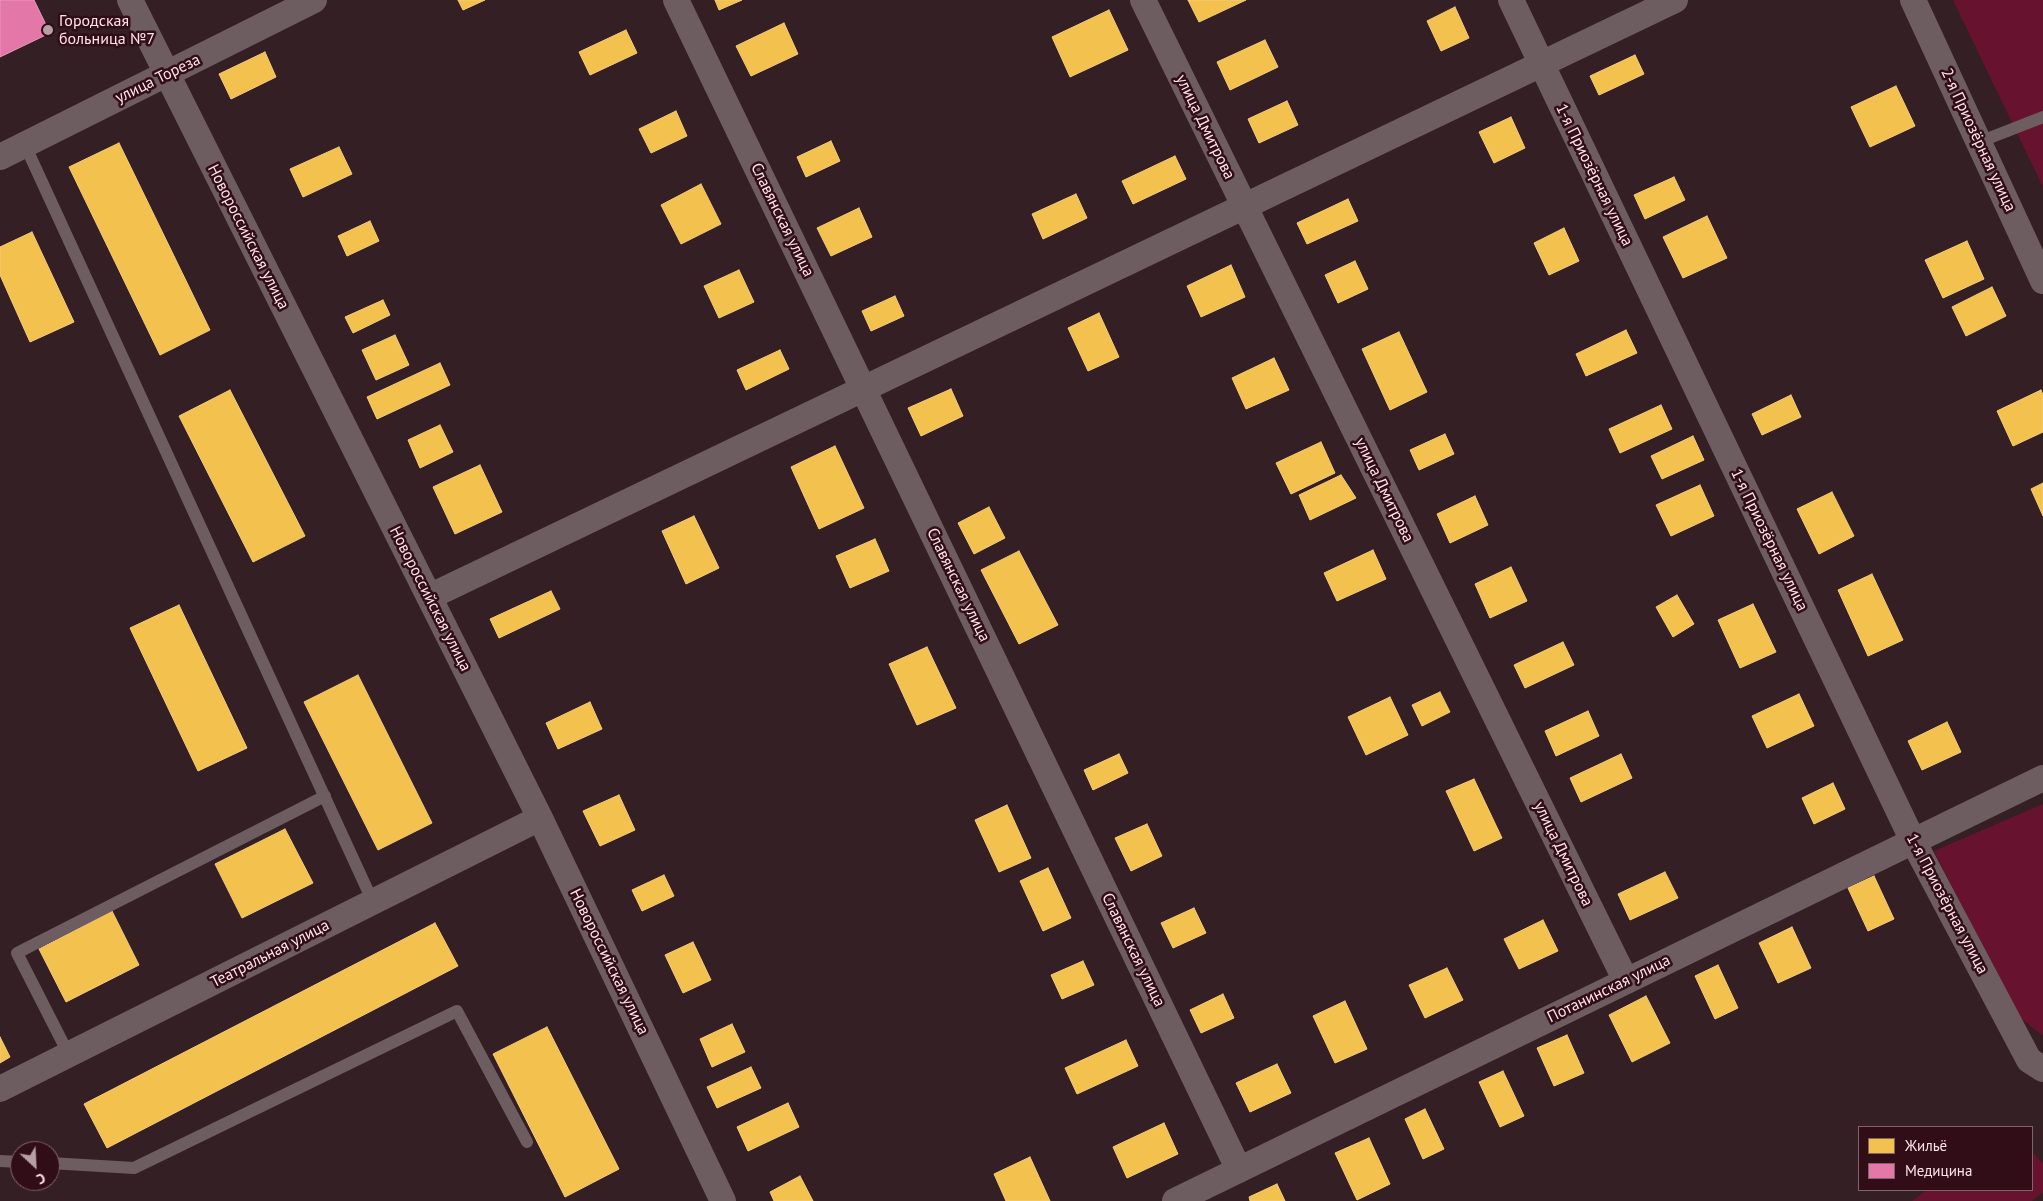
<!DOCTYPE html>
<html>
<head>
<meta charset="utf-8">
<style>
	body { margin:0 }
	#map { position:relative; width:2043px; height:1201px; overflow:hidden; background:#341f24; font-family:"PT Sans",sans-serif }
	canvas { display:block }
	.legend { position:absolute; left:1858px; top:1126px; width:175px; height:65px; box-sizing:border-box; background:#310d17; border:1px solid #83636b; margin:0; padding:6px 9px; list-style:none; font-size:15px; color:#ffe4e9 }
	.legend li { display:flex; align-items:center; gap:10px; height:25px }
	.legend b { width:25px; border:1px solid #83636b }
	.north { position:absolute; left:10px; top:1141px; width:50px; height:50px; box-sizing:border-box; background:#310d17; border:1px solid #83636b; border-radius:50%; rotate:155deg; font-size:14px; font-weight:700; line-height:20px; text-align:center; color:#ffe4e9 }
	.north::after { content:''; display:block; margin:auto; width:18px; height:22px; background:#b89fa4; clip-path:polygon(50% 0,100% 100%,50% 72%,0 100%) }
</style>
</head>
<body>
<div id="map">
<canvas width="2043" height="1201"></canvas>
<ul class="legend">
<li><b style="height:14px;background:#f2c14e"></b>Жильё</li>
<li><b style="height:14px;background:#e377a8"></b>Медицина</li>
</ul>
<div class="north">С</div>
</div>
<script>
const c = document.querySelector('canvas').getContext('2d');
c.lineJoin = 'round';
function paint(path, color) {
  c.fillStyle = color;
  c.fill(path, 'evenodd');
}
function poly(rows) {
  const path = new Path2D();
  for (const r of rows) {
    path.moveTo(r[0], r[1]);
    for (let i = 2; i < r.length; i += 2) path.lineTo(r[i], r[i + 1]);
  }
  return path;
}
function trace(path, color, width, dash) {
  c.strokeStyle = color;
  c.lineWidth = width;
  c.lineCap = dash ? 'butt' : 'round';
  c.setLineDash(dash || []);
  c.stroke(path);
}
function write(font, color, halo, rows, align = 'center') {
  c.font = font + ' "PT Sans",sans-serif';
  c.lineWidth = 5;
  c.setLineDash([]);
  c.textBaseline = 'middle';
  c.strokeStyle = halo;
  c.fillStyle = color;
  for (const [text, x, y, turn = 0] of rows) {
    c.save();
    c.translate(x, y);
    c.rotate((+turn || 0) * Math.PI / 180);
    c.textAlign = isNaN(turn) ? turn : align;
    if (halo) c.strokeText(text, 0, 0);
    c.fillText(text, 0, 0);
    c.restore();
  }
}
const green = poly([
	[1953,0,2043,0,2043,187],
	[2043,804,2043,1036,2018,1016,1934,851],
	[2032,1152,2043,1164,2043,1192,2032,1201,1912,1201,1927,1190,2032,1190]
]);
const homes = poly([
	[458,0,485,0,463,10,458,0],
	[715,0,742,0,719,10,715,0],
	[1188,0,1246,0,1199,22,1188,0],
	[1455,7,1469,38,1441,51,1427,21,1455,7],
	[1109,10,1128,50,1070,77,1052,37,1109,10],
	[784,23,798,54,751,76,736,46,784,23],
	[626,30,637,53,590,75,579,52,626,30],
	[1265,40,1278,67,1230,90,1217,62,1265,40],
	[265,52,276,77,231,99,219,74,265,52],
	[1635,55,1644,74,1599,95,1590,76,1635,55],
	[1896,86,1915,126,1870,147,1851,107,1896,86],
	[1287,101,1298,125,1259,143,1248,119,1287,101],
	[676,111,687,136,651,153,639,129,676,111],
	[1511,117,1525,148,1494,163,1479,132,1511,117],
	[831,141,840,161,806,177,797,157,831,141],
	[119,143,210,330,160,355,69,167,119,143],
	[339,147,352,174,303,197,290,169,339,147],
	[1175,156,1186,179,1133,204,1122,181,1175,156],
	[1674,177,1685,200,1645,219,1634,195,1674,177],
	[701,184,721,224,681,244,661,205,701,184],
	[1076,194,1087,218,1043,239,1032,214,1076,194],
	[1348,199,1358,221,1307,244,1297,223,1348,199],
	[859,208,872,237,831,256,817,228,859,208],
	[1707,216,1727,258,1683,278,1663,237,1707,216],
	[370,221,379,241,347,256,338,236,370,221],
	[1564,228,1579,261,1549,275,1534,243,1564,228],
	[32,232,74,322,30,342,0,275,0,247,32,232],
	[1967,241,1984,279,1943,298,1925,260,1967,241],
	[1355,261,1368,289,1338,303,1325,275,1355,261],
	[1231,265,1245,297,1201,317,1187,286,1231,265],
	[739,270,754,302,719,318,704,286,739,270],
	[1992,287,2006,316,1966,336,1952,307,1992,287],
	[895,296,904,316,871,331,862,311,895,296],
	[383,300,390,315,353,333,345,317,383,300],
	[1099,313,1119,357,1088,371,1068,328,1099,313],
	[1626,330,1637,353,1586,376,1576,354,1626,330],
	[1399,332,1427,392,1390,410,1362,349,1399,332],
	[395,335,409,365,376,380,362,350,395,335],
	[780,350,789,369,746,390,737,370,780,350],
	[1274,358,1289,390,1246,409,1232,378,1274,358],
	[440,363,450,385,377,419,367,397,440,363],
	[951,389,963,416,921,436,908,408,951,389],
	[230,390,305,536,253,562,179,416,230,390],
	[2041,390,2043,395,2043,432,2013,446,1997,411,2041,390],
	[1791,395,1801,417,1762,435,1752,414,1791,395],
	[1661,405,1672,429,1620,453,1609,429,1661,405],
	[440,425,453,452,420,468,408,440,440,425],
	[1445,434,1454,454,1419,470,1410,450,1445,434],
	[1693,436,1704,460,1662,479,1651,456,1693,436],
	[1321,442,1335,473,1291,494,1276,463,1321,442],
	[835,446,864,508,819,529,791,467,835,446],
	[480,465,502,512,455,534,433,487,480,465],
	[1341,475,1356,498,1310,520,1299,495,1341,475],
	[2043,483,2043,516,2031,489,2043,483],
	[1700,485,1714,516,1671,536,1656,505,1700,485],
	[1832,492,1854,536,1819,554,1797,509,1832,492],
	[1475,496,1488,525,1450,543,1437,514,1475,496],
	[989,507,1005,538,974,554,958,523,989,507],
	[694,516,719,568,686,584,662,531,694,516],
	[875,539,889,571,850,588,836,556,875,539],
	[1373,550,1386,579,1337,601,1324,573,1373,550],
	[1019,551,1058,625,1019,644,981,570,1019,551],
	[1511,567,1527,601,1490,618,1475,584,1511,567],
	[1872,574,1903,640,1868,656,1838,590,1872,574],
	[551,591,560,609,499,638,490,619,551,591],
	[1677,595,1694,624,1673,637,1656,607,1677,595],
	[1753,604,1776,652,1740,668,1718,620,1753,604],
	[179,605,247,748,198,771,130,628,179,605],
	[1563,642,1574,665,1525,688,1514,665,1563,642],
	[927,647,956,708,917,725,889,664,927,647],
	[358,675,432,823,378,850,304,702,358,675],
	[1440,692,1450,712,1422,726,1412,705,1440,692],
	[1799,694,1814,726,1767,748,1752,716,1799,694],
	[1390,697,1408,735,1366,755,1348,717,1390,697],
	[590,702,602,729,558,749,546,723,590,702],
	[1588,711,1599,736,1556,756,1545,731,1588,711],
	[1947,722,1961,752,1922,770,1908,741,1947,722],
	[1119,754,1128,773,1093,790,1084,770,1119,754],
	[1621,754,1632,778,1581,802,1570,778,1621,754],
	[1474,779,1502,838,1474,851,1446,791,1474,779],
	[1833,783,1845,809,1814,824,1802,798,1833,783],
	[619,795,635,830,600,846,583,811,619,795],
	[1007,805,1031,858,999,872,975,820,1007,805],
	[1147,824,1162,856,1131,871,1115,838,1147,824],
	[285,829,313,883,242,918,215,864,285,829],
	[1048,868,1071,918,1043,931,1020,881,1048,868],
	[1665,872,1678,898,1630,920,1618,894,1665,872],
	[664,875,674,896,642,911,632,890,664,875],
	[1874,876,1894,919,1868,931,1848,888,1874,876],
	[1194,908,1206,933,1173,948,1161,923,1194,908],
	[112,911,139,965,66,1002,39,949,112,911],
	[1543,920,1558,951,1519,969,1504,939,1543,920],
	[435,923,458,966,107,1148,84,1104,435,923],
	[1792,927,1811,968,1778,983,1759,943,1792,927],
	[693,942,711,980,683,993,665,955,693,942],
	[1083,961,1094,985,1062,999,1051,975,1083,961],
	[1718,965,1738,1008,1715,1019,1695,976,1718,965],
	[1447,968,1463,1000,1425,1018,1409,985,1447,968],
	[1223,994,1234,1018,1201,1033,1190,1010,1223,994],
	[1646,996,1670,1043,1632,1062,1609,1015,1646,996],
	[1345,1001,1367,1049,1335,1063,1313,1016,1345,1001],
	[732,1024,745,1052,712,1067,700,1039,732,1024],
	[547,1027,619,1169,565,1197,493,1054,547,1027],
	[1567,1035,1584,1073,1554,1086,1537,1048,1567,1035],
	[0,1037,10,1057,0,1063,0,1037],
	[1126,1040,1138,1066,1077,1094,1065,1068,1126,1040],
	[1277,1064,1291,1093,1250,1112,1236,1083,1277,1064],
	[751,1067,761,1088,717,1108,707,1087,751,1067],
	[1503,1071,1524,1116,1500,1127,1479,1082,1503,1071],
	[788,1103,799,1127,748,1151,737,1127,788,1103],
	[1425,1109,1444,1149,1423,1159,1405,1119,1425,1109],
	[1164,1123,1178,1154,1127,1178,1113,1147,1164,1123],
	[1369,1138,1390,1184,1357,1200,1335,1153,1369,1138],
	[1030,1157,1050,1201,1006,1201,994,1174,1030,1157],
	[800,1176,813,1201,774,1201,770,1192,800,1176],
	[1277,1184,1285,1201,1250,1201,1249,1197,1277,1184]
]);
const health = poly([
	[0,0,34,0,50,33,0,57,0,0]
]);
const lane = poly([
	[1979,142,2043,117],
	[25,145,373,902],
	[69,1055,17,953,325,796],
	[0,1161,20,1162],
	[50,1163,134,1168,457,1011,527,1142]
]);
const street = poly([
	[130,0,540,818,723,1201],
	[676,0,1239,1170],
	[1143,0,1626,981],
	[1511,0,1913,841,2029,1060,2043,1069],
	[1913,0,2043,281],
	[0,157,314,0],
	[429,597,1675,0],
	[0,1089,540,818],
	[1175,1201,2043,778]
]);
const markers = [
	[48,30,6,"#b89fa4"]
];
const poiNames = [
	["Городская",59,21],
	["больница №7",59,39]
];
const streetNames = [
	["улица Тореза",158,79,-26],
	["улица Дмитрова",1205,127,64],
	["2-я Приозёрная улица",1978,140,65],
	["1-я Приозёрная улица",1594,175,64],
	["Славянская улица",782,220,64],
	["Новороссийская улица",248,237,63],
	["улица Дмитрова",1384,490,64],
	["1-я Приозёрная улица",1769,540,64],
	["Славянская улица",958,585,64],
	["Новороссийская улица",430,599,63],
	["улица Дмитрова",1563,854,64],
	["1-я Приозёрная улица",1947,904,62],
	["Славянская улица",1133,950,64],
	["Театральная улица",270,954,-27],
	["Новороссийская улица",609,962,64],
	["Потанинская улица",1609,989,-26]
];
paint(green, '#671330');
paint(homes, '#f2c14e');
trace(homes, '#f6cc7c', 1);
paint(health, '#e377a8');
trace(health, '#eb98bc', 1);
trace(lane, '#6e5d60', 12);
trace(street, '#6e5d60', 26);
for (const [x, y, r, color] of markers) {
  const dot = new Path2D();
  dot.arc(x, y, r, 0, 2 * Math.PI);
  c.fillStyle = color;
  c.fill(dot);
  trace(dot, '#310d17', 2);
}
write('16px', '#ffe4e9', '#310d17', poiNames, 'left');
write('16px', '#ffe4e9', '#310d17', streetNames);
</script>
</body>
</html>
